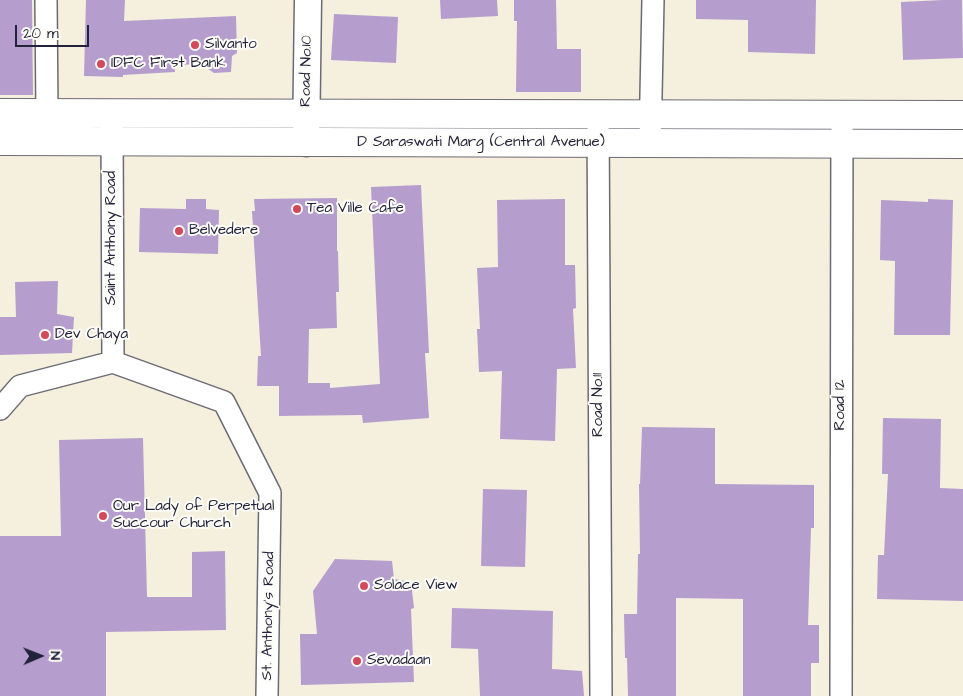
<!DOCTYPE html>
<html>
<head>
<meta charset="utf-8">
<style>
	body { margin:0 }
	#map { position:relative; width:963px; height:696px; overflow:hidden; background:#f4f0dd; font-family:"Architects Daughter",sans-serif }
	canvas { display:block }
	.north { position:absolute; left:15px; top:631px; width:50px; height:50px; -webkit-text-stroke:4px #fdfcf7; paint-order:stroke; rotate:89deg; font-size:14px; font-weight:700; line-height:20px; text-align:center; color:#22223b }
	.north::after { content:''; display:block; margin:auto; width:18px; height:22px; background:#22223b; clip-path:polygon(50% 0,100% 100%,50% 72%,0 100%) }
	.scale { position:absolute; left:15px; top:25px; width:74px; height:22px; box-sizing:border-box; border:2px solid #22223b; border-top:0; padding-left:6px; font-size:15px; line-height:18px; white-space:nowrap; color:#22223b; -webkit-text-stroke:4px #fdfcf7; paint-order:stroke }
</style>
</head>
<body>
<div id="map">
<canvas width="963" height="696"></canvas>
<div class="north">N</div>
<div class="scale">20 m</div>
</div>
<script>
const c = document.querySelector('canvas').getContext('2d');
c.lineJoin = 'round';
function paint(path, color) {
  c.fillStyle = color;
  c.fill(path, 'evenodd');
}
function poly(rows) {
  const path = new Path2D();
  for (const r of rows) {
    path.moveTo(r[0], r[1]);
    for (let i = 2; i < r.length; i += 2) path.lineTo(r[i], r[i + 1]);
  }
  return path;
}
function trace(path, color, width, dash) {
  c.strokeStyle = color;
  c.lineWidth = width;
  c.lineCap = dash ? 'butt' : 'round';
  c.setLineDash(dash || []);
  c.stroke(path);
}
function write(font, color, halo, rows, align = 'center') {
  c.font = font + ' "Architects Daughter",sans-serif';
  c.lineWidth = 4;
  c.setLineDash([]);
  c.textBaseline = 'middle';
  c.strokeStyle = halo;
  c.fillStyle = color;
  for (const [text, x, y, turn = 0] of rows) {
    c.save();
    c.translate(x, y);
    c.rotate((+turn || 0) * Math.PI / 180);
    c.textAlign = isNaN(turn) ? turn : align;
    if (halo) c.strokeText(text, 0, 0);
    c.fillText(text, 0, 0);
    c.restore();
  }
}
const building = poly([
	[0,0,32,0,33,95,0,95],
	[86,0,125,0,124,21,236,16,237,53,232,56,231,72,214,73,201,64,174,65,175,72,123,75,123,77,84,76],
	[440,0,497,0,498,16,441,19],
	[514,0,556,0,557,49,581,49,581,92,516,92,517,21,514,21],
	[696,0,816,0,815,54,748,52,748,20,696,19],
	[943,0,962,0,963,58,903,60,901,2],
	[334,14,398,17,396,63,331,60],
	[421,185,429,353,425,353,429,418,363,423,362,415,279,416,279,386,257,386,258,356,261,356,252,211,255,211,254,199,337,198,337,251,338,251,339,292,336,292,337,328,309,329,308,383,330,383,330,388,380,384,371,187],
	[186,199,206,199,206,209,219,210,218,254,139,252,140,208,186,209],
	[565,199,565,265,575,265,576,308,573,309,576,368,557,369,555,441,500,439,502,371,479,372,477,329,480,329,477,268,498,267,497,200],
	[928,199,953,200,950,335,894,335,895,261,880,260,881,200,928,202],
	[58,281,57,314,74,317,72,353,0,355,0,317,16,317,15,282],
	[883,418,941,419,940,488,963,489,963,601,877,599,878,555,884,555,888,474,882,474],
	[642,427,715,428,715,484,814,485,814,528,811,528,808,625,819,625,819,663,811,663,811,696,743,696,743,599,676,598,676,696,628,696,627,658,625,658,624,614,637,614,638,554,640,554,639,484,640,484],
	[143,438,147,597,192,597,192,552,225,551,226,630,106,632,106,696,0,696,0,536,61,536,59,440],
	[483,489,527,490,525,567,481,566],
	[335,559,392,561,394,579,411,582,414,608,411,609,414,682,301,685,300,634,317,634,313,591],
	[452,608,553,611,552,669,582,671,584,696,480,696,478,649,451,648]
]);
const minor = poly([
	[46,0,47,113],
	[598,114,601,696],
	[112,127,113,362],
	[650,143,653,0],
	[0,409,20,386,113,362,224,402,270,493,267,696],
	[841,696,842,115]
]);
const tertiary = poly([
	[306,143,308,0]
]);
const secondary = poly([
	[0,113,963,115],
	[0,141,963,144]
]);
const markers = [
	[195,45,5,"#d1495b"],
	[101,64,5,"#d1495b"],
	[297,209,5,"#d1495b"],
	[179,231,5,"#d1495b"],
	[45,335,5,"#d1495b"],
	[103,516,5,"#d1495b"],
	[364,586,5,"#d1495b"],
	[357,661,5,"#d1495b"]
];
const poiNames = [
	["Silvanto",205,45],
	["IDFC First Bank",111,64],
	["Tea Ville Cafe",307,209],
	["Belvedere",189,231],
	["Dev Chaya",55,335],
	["Our Lady of Perpetual",113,507],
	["Succour Church",113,524],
	["Solace View",374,586],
	["Sevadaan",367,661]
];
const streetNames = [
	["Road No.10",307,71,-89],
	["D Saraswati Marg (Central Avenue)",481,143],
	["Saint Anthony Road",112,238,-90],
	["Road No.11",599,405,-90],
	["Road 12",841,405,-90],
	["St. Anthony's Road",269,616,-89]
];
paint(building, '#b59ece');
trace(minor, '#6c6a74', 24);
trace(tertiary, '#6c6a74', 29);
trace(secondary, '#6c6a74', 30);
trace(minor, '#fff', 21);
trace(tertiary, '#fff', 26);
trace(secondary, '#fff', 28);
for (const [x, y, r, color] of markers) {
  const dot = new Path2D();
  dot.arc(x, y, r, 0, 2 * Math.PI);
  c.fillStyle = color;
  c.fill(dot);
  trace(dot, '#fdfcf7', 2);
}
write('15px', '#22223b', '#fdfcf7', poiNames, 'left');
write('15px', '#22223b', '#fdfcf7', streetNames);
</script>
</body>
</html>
